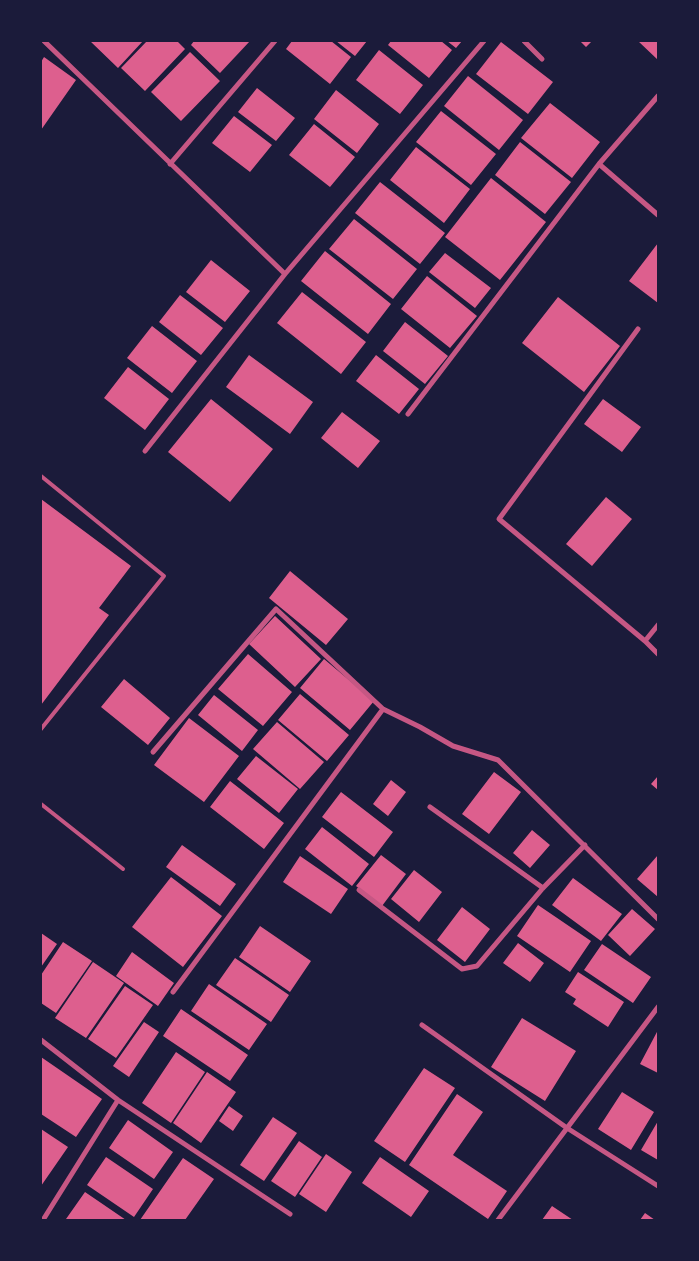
<!DOCTYPE html>
<html>
<head>
<meta charset="utf-8">
<style>
	body { margin:0 }
	#map { position:relative; width:699px; height:1261px; overflow:hidden; background:#1b1b3a; font-family:"Titillium Web",sans-serif }
	canvas { display:block }
	.frame { position:absolute; inset:0; border:42px solid #1b1b3a; pointer-events:none }
</style>
</head>
<body>
<div id="map">
<canvas width="699" height="1261"></canvas>
<div class="frame"></div>
</div>
<script>
const c = document.querySelector('canvas').getContext('2d');
c.lineJoin = 'round';
function paint(path, color) {
  c.fillStyle = color;
  c.fill(path, 'evenodd');
}
function poly(rows) {
  const path = new Path2D();
  for (const r of rows) {
    path.moveTo(r[0], r[1]);
    for (let i = 2; i < r.length; i += 2) path.lineTo(r[i], r[i + 1]);
  }
  return path;
}
function trace(path, color, width, dash) {
  c.strokeStyle = color;
  c.lineWidth = width;
  c.lineCap = dash ? 'butt' : 'round';
  c.setLineDash(dash || []);
  c.stroke(path);
}
const building = poly([
	[90,41,143,41,118,68],
	[147,41,177,41,185,49,145,91,121,68],
	[194,41,250,41,220,73,191,45],
	[292,41,331,41,351,57,330,84,286,49],
	[336,41,367,41,355,56],
	[391,41,441,41,452,50,429,78,388,45],
	[447,41,462,41,456,48],
	[580,41,592,41,586,47],
	[638,41,658,41,658,60],
	[501,42,553,82,528,114,476,74],
	[379,50,423,85,400,114,356,80],
	[190,52,220,81,181,121,151,92],
	[44,57,76,80,41,130,41,62],
	[468,76,523,120,499,150,444,106],
	[257,88,295,118,276,141,238,112],
	[336,90,379,124,357,153,314,119],
	[550,103,600,142,572,178,521,138],
	[441,111,496,154,471,185,416,142],
	[234,116,272,145,250,172,212,143],
	[314,124,355,157,330,187,289,155],
	[520,142,571,182,545,214,495,175],
	[416,147,470,189,444,223,390,180],
	[491,178,546,222,500,280,445,237],
	[380,182,445,233,420,264,355,213],
	[354,219,417,269,393,299,329,249],
	[658,243,658,303,629,281],
	[325,251,391,304,368,334,301,281],
	[445,253,491,288,475,308,429,272],
	[211,260,250,291,225,322,186,292],
	[427,276,477,316,450,348,401,309],
	[302,292,366,342,341,374,277,323],
	[180,295,223,328,201,355,159,322],
	[558,297,620,346,584,392,522,343],
	[405,322,448,356,425,384,383,351],
	[152,326,197,361,172,393,127,358],
	[249,355,313,402,290,434,226,387],
	[376,355,419,389,399,414,356,381],
	[128,367,169,399,145,430,104,398],
	[211,399,273,449,230,502,168,452],
	[603,399,641,427,622,452,584,424],
	[342,412,380,441,358,468,321,438],
	[606,497,632,519,592,566,566,544],
	[41,499,131,566,99,608,109,615,41,705],
	[290,571,348,619,326,645,269,598],
	[275,616,321,659,295,687,249,644],
	[248,654,292,692,263,726,218,689],
	[324,659,374,701,350,730,300,688],
	[124,679,170,718,148,745,101,707],
	[300,694,349,735,327,761,278,720],
	[214,695,258,730,242,751,198,715],
	[189,718,239,756,204,802,154,765],
	[277,722,324,762,300,789,253,749],
	[256,756,298,789,279,813,237,779],
	[494,772,521,792,489,834,462,814],
	[658,776,658,790,651,784],
	[391,780,406,792,388,816,373,804],
	[230,781,284,823,264,849,210,807],
	[341,792,393,832,374,857,322,817],
	[322,827,369,864,352,886,305,849],
	[532,830,550,845,530,868,513,853],
	[182,845,236,884,220,906,166,867],
	[381,855,406,874,382,906,356,886],
	[658,855,658,897,637,879],
	[300,856,348,889,331,914,283,882],
	[414,870,442,892,419,922,391,899],
	[171,877,222,916,183,967,132,927],
	[573,878,622,914,601,941,552,905],
	[538,905,591,941,570,972,517,936],
	[462,907,490,929,465,962,437,940],
	[632,909,655,929,630,956,608,935],
	[260,926,311,961,290,992,239,957],
	[41,933,57,944,41,967],
	[63,942,92,961,56,1013,41,1003,41,975],
	[518,943,544,963,530,982,503,963],
	[602,944,651,977,633,1003,584,970],
	[132,952,174,983,158,1006,116,976],
	[235,958,289,995,271,1022,216,985],
	[93,962,124,983,86,1038,55,1018],
	[578,972,624,1002,608,1027,573,1004,576,999,565,992],
	[209,984,267,1024,249,1050,191,1011],
	[125,986,153,1005,116,1058,88,1039],
	[181,1009,248,1055,230,1081,163,1036],
	[522,1018,576,1051,545,1101,491,1067],
	[144,1022,159,1032,129,1077,113,1066],
	[658,1030,658,1073,640,1064],
	[176,1052,205,1072,171,1123,142,1103],
	[41,1057,102,1099,76,1137,41,1114],
	[424,1068,455,1088,405,1162,374,1141],
	[207,1072,236,1092,201,1143,173,1123],
	[622,1092,654,1112,631,1150,598,1129],
	[457,1094,483,1112,453,1155,507,1191,488,1219,409,1165],
	[229,1106,243,1116,233,1131,219,1121],
	[273,1117,297,1133,264,1181,240,1165],
	[128,1120,173,1152,154,1179,109,1148],
	[658,1121,658,1160,641,1150],
	[41,1129,68,1147,41,1186],
	[299,1141,322,1157,295,1197,271,1181],
	[326,1154,352,1172,326,1212,299,1194],
	[106,1157,153,1189,134,1217,87,1185],
	[380,1157,429,1191,411,1217,362,1183],
	[183,1158,214,1179,185,1220,140,1220],
	[85,1192,126,1220,67,1220,66,1219],
	[552,1206,573,1220,542,1220],
	[645,1213,655,1220,640,1220]
]);
const service = poly([
	[41,476,164,576,41,729],
	[41,804,123,869]
]);
const minor = poly([
	[44,41,285,274],
	[524,41,542,59],
	[170,164,275,41],
	[599,164,658,215],
	[638,329,499,519,645,641],
	[408,414,599,164,658,96],
	[145,451,285,274,484,41],
	[658,625,645,641,658,654],
	[153,752,276,609,383,709,420,727,453,746,498,760,658,919],
	[430,807,543,888],
	[359,890,462,969,477,966,543,888,585,845],
	[173,992,383,709],
	[422,1025,567,1128,658,1186],
	[41,1040,118,1100,290,1214],
	[43,1220,118,1100],
	[498,1220,658,1007]
]);
paint(building, '#dd5f8e');
trace(service, '#c65784', 4);
trace(minor, '#c65784', 5);
</script>
</body>
</html>
